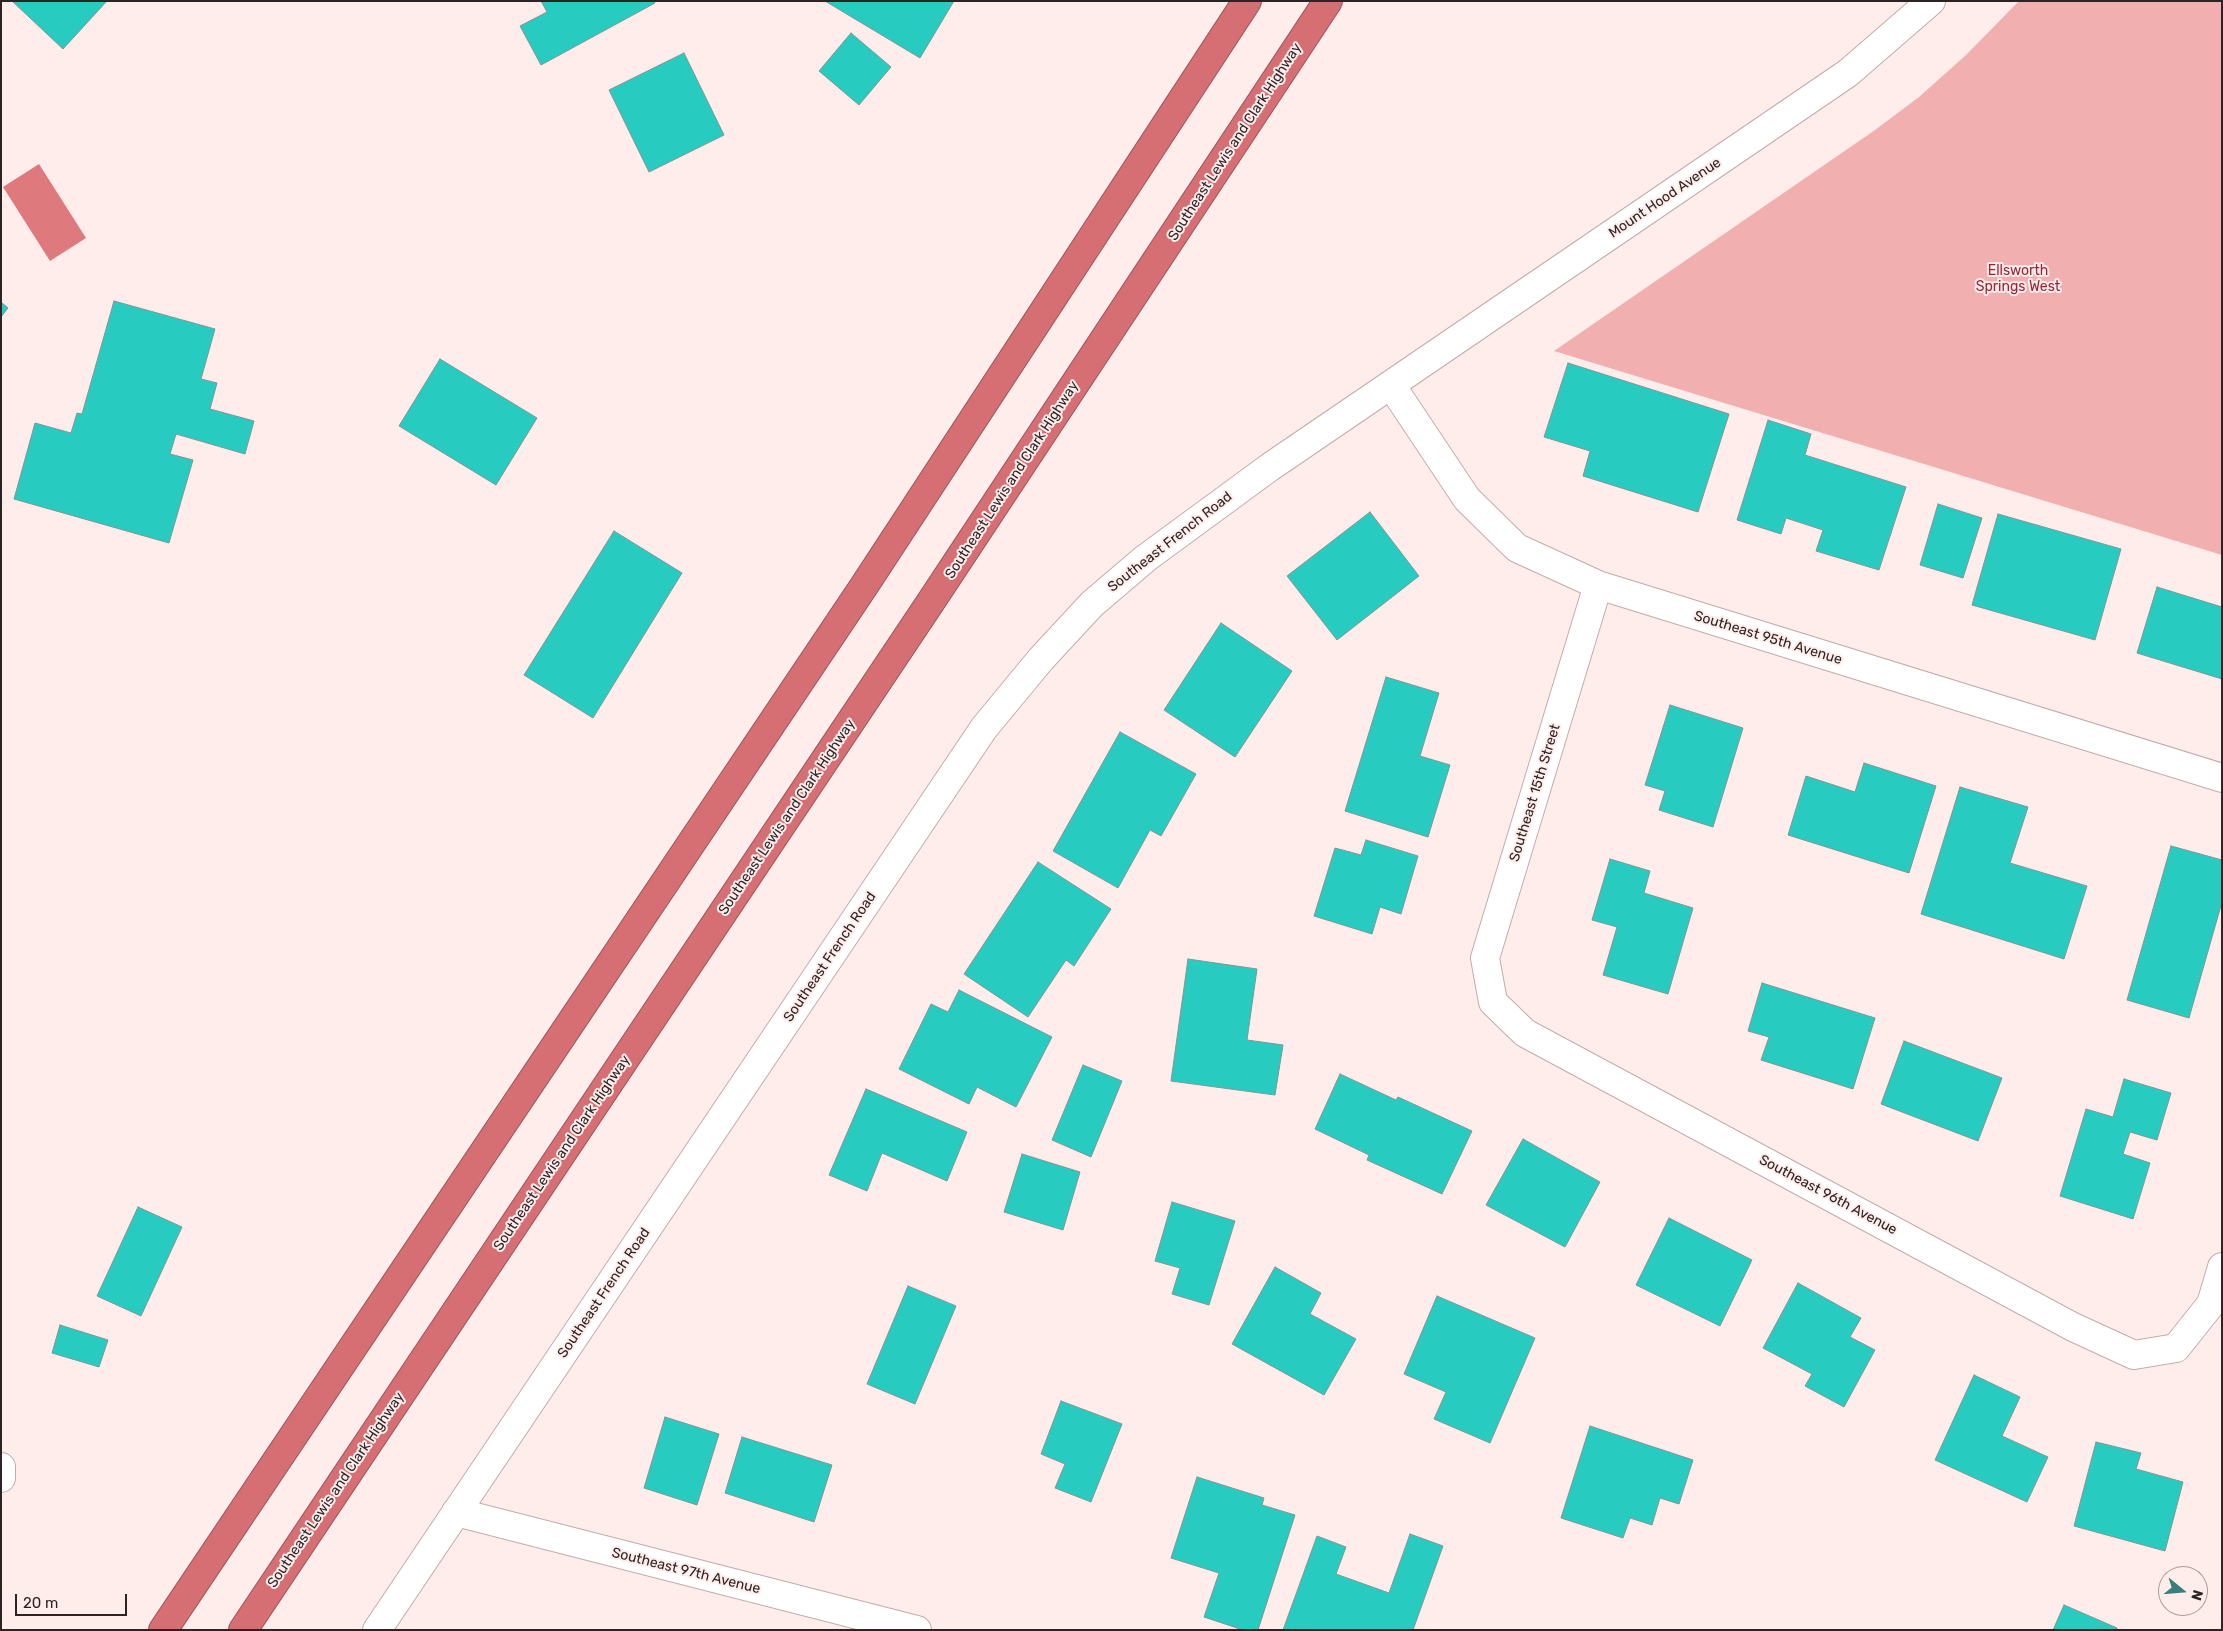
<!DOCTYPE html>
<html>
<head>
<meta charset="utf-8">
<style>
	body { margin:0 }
	#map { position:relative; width:2223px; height:1631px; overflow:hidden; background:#ffedec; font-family:Rubik,sans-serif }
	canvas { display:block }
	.frame { position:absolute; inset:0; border:2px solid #2c2424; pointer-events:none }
	.north { position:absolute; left:2158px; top:1566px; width:50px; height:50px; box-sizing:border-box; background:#ffedec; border:1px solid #ab9d9c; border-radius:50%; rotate:107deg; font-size:14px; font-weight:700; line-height:20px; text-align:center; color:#2c2424 }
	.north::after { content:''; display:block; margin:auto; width:18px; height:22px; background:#387f79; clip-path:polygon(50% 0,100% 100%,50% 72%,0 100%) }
	.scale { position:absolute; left:15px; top:1594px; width:112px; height:22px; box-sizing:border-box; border:2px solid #2c2424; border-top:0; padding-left:6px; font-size:15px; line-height:18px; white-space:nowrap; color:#2c2424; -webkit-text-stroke:4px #ffedec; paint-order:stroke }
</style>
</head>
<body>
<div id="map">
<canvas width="2223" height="1631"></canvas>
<div class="frame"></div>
<div class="north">N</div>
<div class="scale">20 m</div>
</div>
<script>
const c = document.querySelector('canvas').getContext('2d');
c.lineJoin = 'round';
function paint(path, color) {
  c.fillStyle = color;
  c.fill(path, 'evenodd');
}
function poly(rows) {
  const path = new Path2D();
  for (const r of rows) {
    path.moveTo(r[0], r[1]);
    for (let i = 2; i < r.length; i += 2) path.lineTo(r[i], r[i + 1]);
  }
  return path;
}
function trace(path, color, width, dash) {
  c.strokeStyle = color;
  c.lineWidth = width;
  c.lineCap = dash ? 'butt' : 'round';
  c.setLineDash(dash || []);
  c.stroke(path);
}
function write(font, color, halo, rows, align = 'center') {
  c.font = font + ' Rubik,sans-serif';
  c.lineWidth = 4;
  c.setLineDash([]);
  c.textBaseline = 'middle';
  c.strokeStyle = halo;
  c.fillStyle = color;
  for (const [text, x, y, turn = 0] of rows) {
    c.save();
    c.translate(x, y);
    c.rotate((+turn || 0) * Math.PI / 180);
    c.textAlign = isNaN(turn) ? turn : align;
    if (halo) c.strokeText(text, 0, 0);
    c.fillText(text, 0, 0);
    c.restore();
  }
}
const green = poly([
	[2019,1,2222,1,2222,555,1554,351,1875,130,1919,97,1966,55]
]);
const water = poly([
	[39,164,86,238,50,261,3,187]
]);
const building = poly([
	[12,1,107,1,63,49,12,1],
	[541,1,654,1,655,3,541,65,520,26,547,12,541,1],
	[825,1,954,1,920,58,825,1],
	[851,33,891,67,859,105,819,71,851,33],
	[684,53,724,135,649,172,609,90,684,53],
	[114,301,215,329,201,379,217,383,210,409,254,421,245,454,176,434,170,454,193,460,169,543,14,499,35,423,71,433,77,413,82,414,114,301],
	[1,302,8,308,1,317,1,302],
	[440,359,537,418,496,485,399,426,440,359],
	[1568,363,1729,414,1698,512,1583,476,1590,451,1544,437,1568,363],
	[1768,420,1811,434,1805,455,1906,487,1879,570,1816,551,1823,530,1786,518,1781,534,1737,520,1768,420],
	[1938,504,1982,518,1963,578,1920,565,1938,504],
	[1370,512,1419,576,1337,640,1287,576,1370,512],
	[1998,514,2121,549,2095,640,1972,605,1998,514],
	[614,531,682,573,593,718,524,675,614,531],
	[2157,587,2222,607,2222,679,2137,653,2157,587],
	[1221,623,1292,671,1235,757,1164,710,1221,623],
	[1386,677,1439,693,1420,756,1450,765,1428,837,1345,811,1386,677],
	[1670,705,1743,728,1713,827,1659,810,1665,791,1645,785,1670,705],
	[1120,732,1196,774,1161,836,1150,830,1118,888,1053,851,1120,732],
	[1864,763,1936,786,1909,873,1788,835,1806,776,1855,792,1864,763],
	[1960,787,2028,807,2010,863,2087,886,2064,959,1921,914,1960,787],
	[1366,840,1418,856,1401,914,1380,907,1372,934,1314,916,1335,848,1361,855,1366,840],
	[2171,846,2222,860,2222,902,2189,1018,2127,1000,2171,846],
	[1610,859,1650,871,1644,893,1693,908,1668,994,1603,975,1617,927,1592,920,1610,859],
	[1038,862,1111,909,1074,966,1066,960,1028,1017,964,974,1038,862],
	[1188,959,1257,969,1247,1040,1283,1045,1275,1095,1171,1081,1188,959],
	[1762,983,1875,1018,1853,1089,1761,1060,1769,1037,1748,1031,1762,983],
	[959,990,1052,1037,1016,1107,977,1087,969,1104,899,1069,931,1004,948,1012,959,990],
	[1904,1041,2002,1078,1978,1141,1881,1104,1904,1041],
	[1083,1065,1122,1081,1091,1157,1052,1140,1083,1065],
	[1340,1074,1396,1100,1398,1097,1472,1131,1442,1194,1367,1160,1369,1155,1315,1129,1340,1074],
	[2124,1079,2171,1093,2157,1140,2130,1132,2123,1154,2150,1163,2133,1219,2060,1196,2086,1109,2113,1117,2124,1079],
	[866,1089,967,1132,947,1181,882,1153,867,1191,829,1175,866,1089],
	[1523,1139,1600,1182,1565,1247,1486,1205,1523,1139],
	[1022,1154,1080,1172,1063,1230,1004,1212,1022,1154],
	[1172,1202,1235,1221,1209,1305,1172,1294,1180,1268,1155,1261,1172,1202],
	[138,1207,182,1227,141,1316,97,1296,138,1207],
	[1669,1218,1752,1260,1720,1326,1636,1285,1669,1218],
	[1275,1267,1321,1293,1310,1314,1356,1339,1324,1395,1232,1344,1275,1267],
	[1798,1283,1861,1318,1850,1337,1875,1350,1844,1407,1805,1386,1812,1374,1763,1348,1798,1283],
	[908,1286,956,1306,915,1404,867,1384,908,1286],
	[1437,1296,1535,1338,1490,1443,1434,1419,1446,1392,1404,1374,1437,1296],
	[60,1325,108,1340,99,1367,52,1353,60,1325],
	[1974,1375,2020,1397,2002,1436,2048,1457,2027,1502,1935,1460,1974,1375],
	[1061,1401,1122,1424,1091,1502,1055,1488,1065,1464,1041,1454,1061,1401],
	[665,1417,719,1434,697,1505,644,1488,665,1417],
	[1590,1426,1693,1460,1679,1504,1660,1498,1652,1525,1630,1518,1623,1538,1561,1518,1590,1426],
	[742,1437,832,1465,814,1522,725,1493,742,1437],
	[2096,1442,2141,1453,2136,1469,2183,1482,2165,1551,2074,1526,2096,1442],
	[1197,1477,1264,1498,1262,1505,1295,1515,1258,1630,1243,1630,1204,1617,1219,1573,1171,1558,1197,1477],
	[1410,1534,1443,1546,1413,1630,1283,1630,1317,1536,1346,1547,1336,1574,1389,1593,1410,1534],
	[2064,1605,2117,1628,2117,1630,2053,1630,2064,1605]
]);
const minor = poly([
	[1391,385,1467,499,1517,548,1598,585,2222,778],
	[1598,585,1485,958,1493,1002,1525,1033,2073,1327,2134,1355,2176,1348,2211,1304,2222,1267],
	[1,1467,1,1478],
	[456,1512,917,1630]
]);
const tertiary = poly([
	[377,1630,984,728,1041,659,1092,604,1146,558,1270,467,1848,73,1931,1]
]);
const motorway = poly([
	[163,1630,864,586,1247,1],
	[243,1630,930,603,1328,1]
]);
const streetNames = [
	["Southeast Lewis and Clark Highway",1235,142,-57],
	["Mount Hood Avenue",1665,198,-34],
	["Southeast Lewis and Clark Highway",1012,480,-57],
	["Southeast French Road",1170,542,-38],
	["Southeast 95th Avenue",1768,638,17],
	["Southeast 15th Street",1535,793,-73],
	["Southeast Lewis and Clark Highway",787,817,-56],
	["Southeast French Road",830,957,-56],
	["Southeast Lewis and Clark Highway",562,1153,-56],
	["Southeast 96th Avenue",1828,1195,28],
	["Southeast French Road",604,1293,-56],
	["Southeast Lewis and Clark Highway",336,1490,-56],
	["Southeast 97th Avenue",686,1571,14]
];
const parkNames = [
	["Ellsworth",2018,271],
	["Springs West",2018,287]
];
paint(green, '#f2afb0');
paint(water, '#de797d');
paint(building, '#28cbc0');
trace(building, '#809693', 1);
trace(minor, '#c1acac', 30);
trace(tertiary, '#c1acac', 30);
trace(motorway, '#9a5558', 30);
trace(minor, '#fff', 28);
trace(tertiary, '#fff', 28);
trace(motorway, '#d66f74', 28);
write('14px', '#2c2424', '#ffedec', streetNames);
write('14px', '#9c2335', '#ffedec', parkNames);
</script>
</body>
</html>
